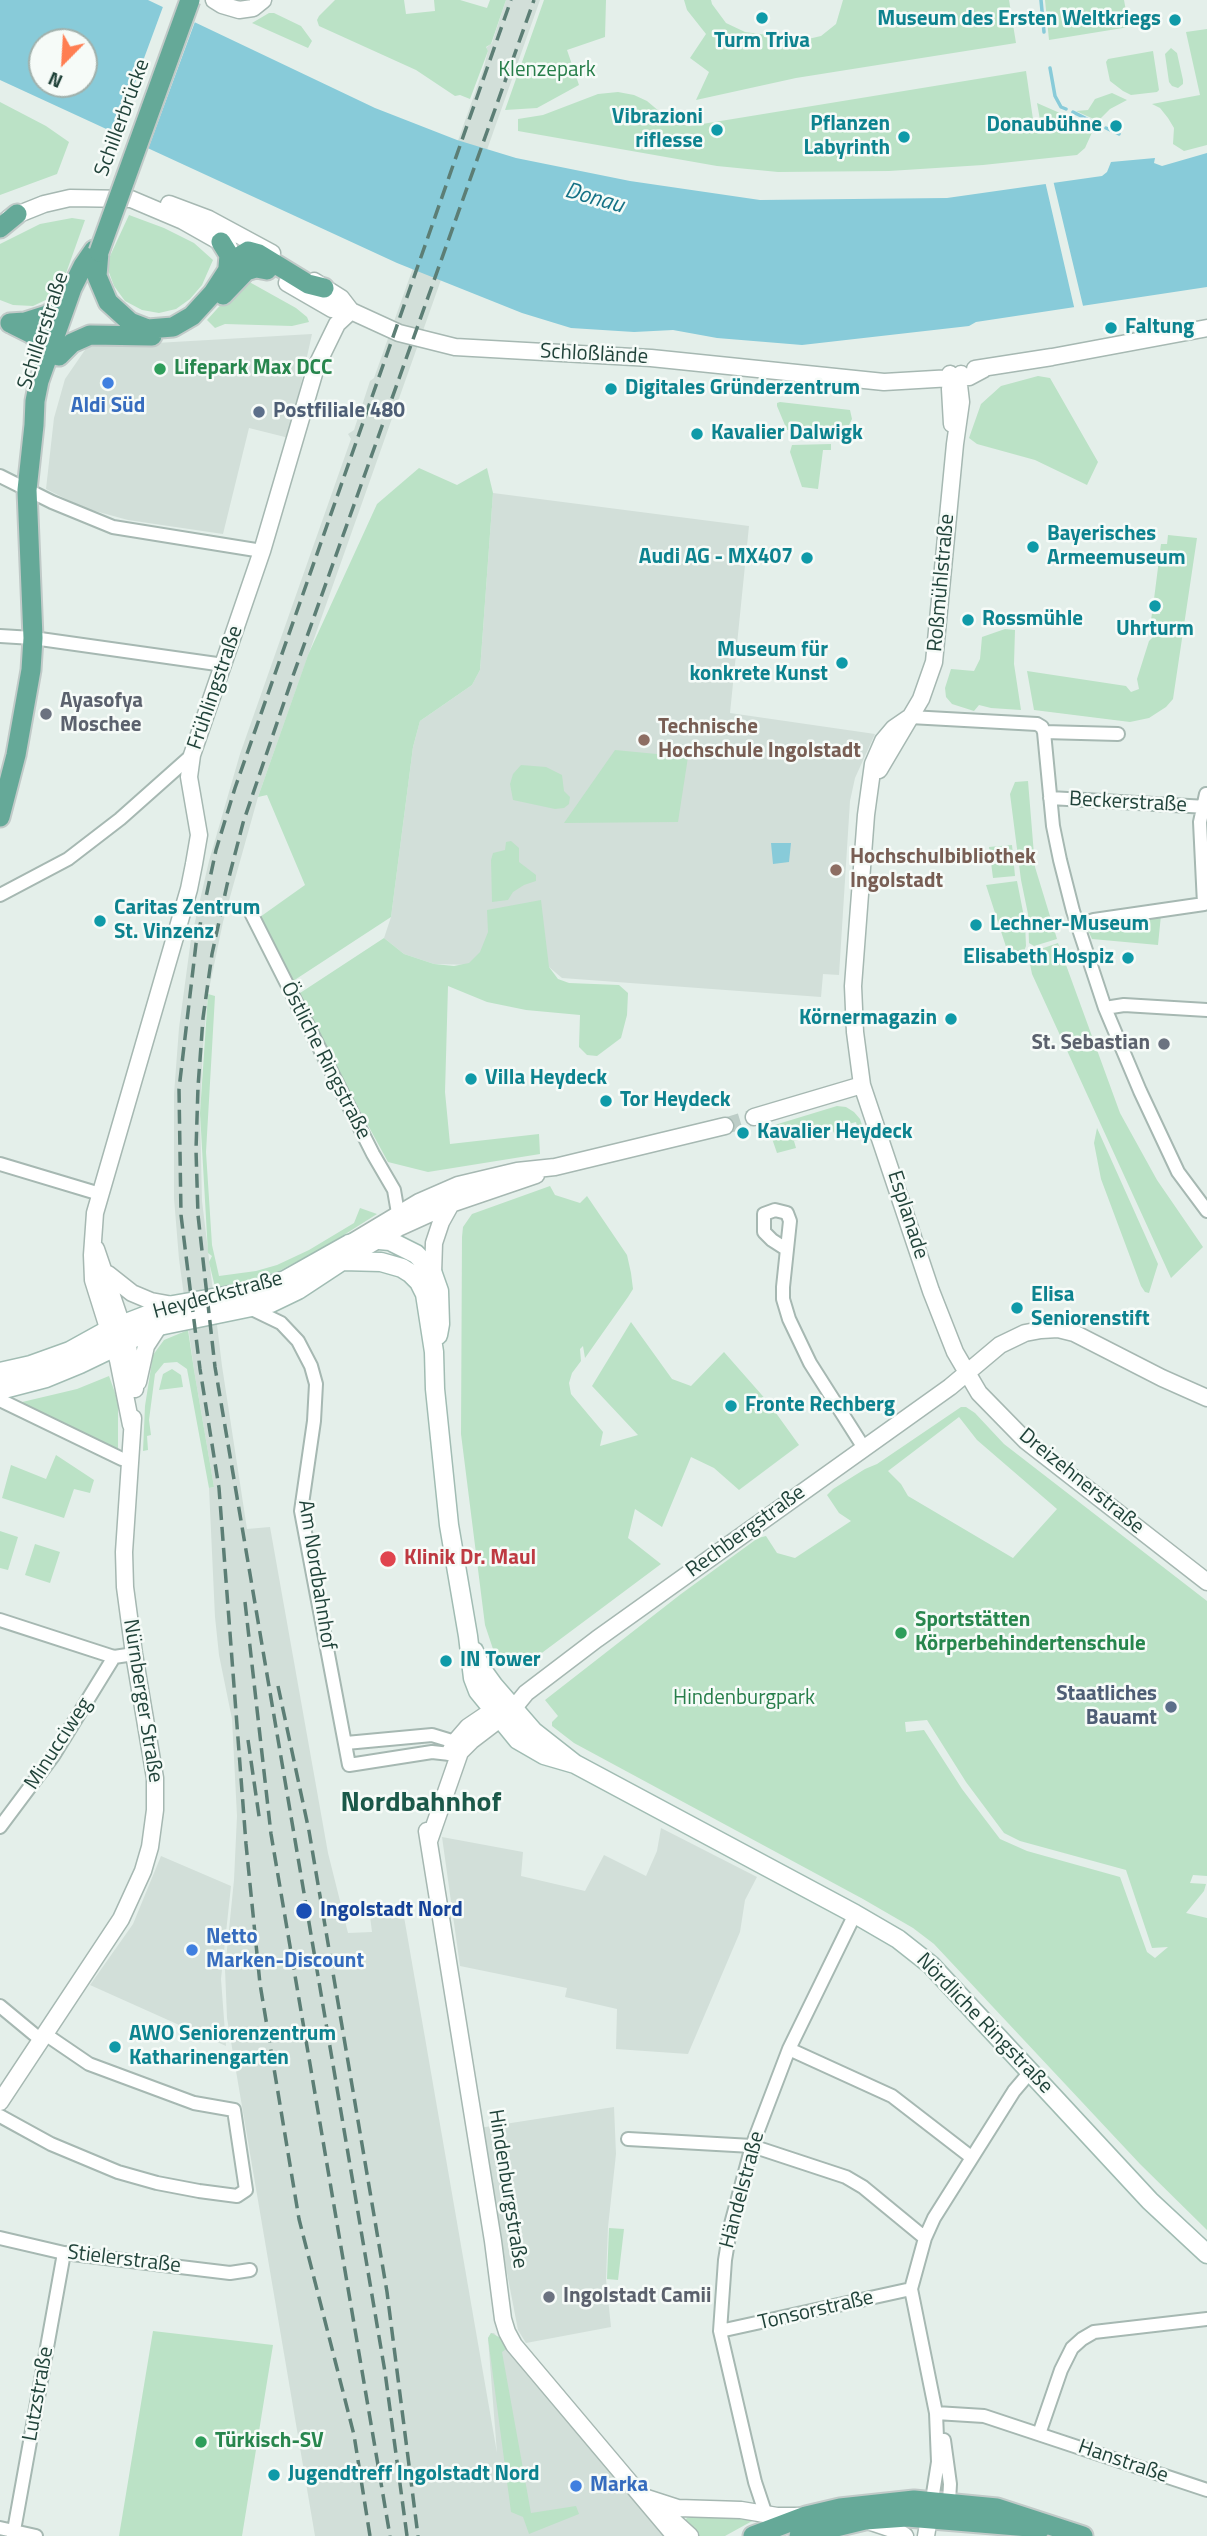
<!DOCTYPE html>
<html>
<head>
<meta charset="utf-8">
<style>
	body { margin:0 }
	#map { position:relative; width:1207px; height:2536px; overflow:hidden; background:#e4efea; font-family:"Titillium Web",sans-serif }
	canvas { display:block }
	.north { position:absolute; left:28px; top:28px; width:70px; height:70px; box-sizing:border-box; background:#f6fbf8; border:2px solid #a1b1ac; border-radius:50%; rotate:204deg; font-size:19px; font-weight:700; line-height:28px; text-align:center; color:#21433a }
	.north::after { content:''; display:block; margin:auto; width:24px; height:32px; background:#ff7e52; clip-path:polygon(50% 0,100% 100%,50% 72%,0 100%) }
</style>
</head>
<body>
<div id="map">
<canvas width="1207" height="2536"></canvas>
<div class="north">N</div>
</div>
<script>
const c = document.querySelector('canvas').getContext('2d');
c.lineJoin = 'round';
function paint(path, color) {
  c.fillStyle = color;
  c.fill(path, 'evenodd');
}
function poly(rows) {
  const path = new Path2D();
  for (const r of rows) {
    path.moveTo(r[0], r[1]);
    for (let i = 2; i < r.length; i += 2) path.lineTo(r[i], r[i + 1]);
  }
  return path;
}
function trace(path, color, width, dash) {
  c.strokeStyle = color;
  c.lineWidth = width;
  c.lineCap = dash ? 'butt' : 'round';
  c.setLineDash(dash || []);
  c.stroke(path);
}
function write(font, color, halo, rows, align = 'center') {
  c.font = font + ' "Titillium Web",sans-serif';
  c.lineWidth = 5;
  c.setLineDash([]);
  c.textBaseline = 'middle';
  c.strokeStyle = halo;
  c.fillStyle = color;
  for (const [text, x, y, turn = 0] of rows) {
    c.save();
    c.translate(x, y);
    c.rotate((+turn || 0) * Math.PI / 180);
    c.textAlign = isNaN(turn) ? turn : align;
    if (halo) c.strokeText(text, 0, 0);
    c.fillText(text, 0, 0);
    c.restore();
  }
}
const built = poly([
	[506,0,540,0,258,797,223,922,208,994,203,1047,200,1113,202,1201,222,1366,247,1529,270,1527,328,1853,348,1933,372,1932,370,1916,403,1911,497,2453,488,2338,491,2333,494,2333,628,2489,637,2504,664,2536,315,2536,227,2018,225,1969,234,1880,237,1816,232,1719,219,1655,215,1617,209,1488,214,1487,194,1370,179,1259,174,1198,174,1094,179,1028,191,939,209,861,240,754,351,439,348,434,354,430,370,381,374,378,483,70,488,51,486,48,492,43],
	[312,334,289,438,249,428,223,534,128,520,84,508,46,489,54,418,65,379,87,347],
	[493,493,749,526,730,713,875,734,855,778,850,801,839,975,823,974,821,997,562,978,549,967,434,964,404,954,384,938,391,917,413,747,420,721,472,685,480,670],
	[661,1828,757,1877,745,1900,740,1932,688,2054,616,2049,617,2009,565,1997,567,1988,460,1966,442,1837,523,1852,521,1876,585,1891,604,1855,646,1876,657,1851],
	[161,1856,231,1886,221,1979,226,2046,90,1985,133,1924],
	[614,2107,616,2154,608,2227,606,2279,611,2327,526,2343,518,2330,479,2128]
]);
const green = poly([
	[335,0,404,0,406,14,435,11,434,0,460,0,487,8,490,0,506,0,491,44,486,47,488,51,470,99,460,95,455,96,416,70,319,26,317,20,319,16],
	[544,0,606,0,605,37,567,50,579,85,537,108,505,110],
	[684,0,711,0,712,4,726,23,745,32,804,40,821,36,836,24,843,0,1009,0,1016,43,796,78,696,100,709,72,690,58,706,34,687,10],
	[1045,0,1124,0,1129,27,1049,40],
	[269,13,274,13,301,26,312,41,308,48,252,23],
	[1207,29,1207,145,1184,151,1173,144,1174,128,1168,118,1160,108,1152,104,1200,95,1186,32],
	[1171,48,1177,53,1183,80,1183,84,1178,88,1172,86,1169,82,1165,54],
	[1153,51,1159,90,1157,92,1131,95,1123,91,1110,81,1106,62,1108,59],
	[1026,71,1035,133,1042,131,1037,103,1094,128,1085,148,1077,155,983,165,889,171,778,172,717,166,518,131,518,119,543,115,598,94,618,92,634,95,647,101,673,123,690,126],
	[1112,93,1127,100,1110,109,1098,121,1076,111,1088,110,1095,99],
	[0,102,46,126,69,142,57,174,0,195],
	[129,215,164,228,194,243,213,260,202,285,190,299,176,309,159,313,142,310,125,301,114,286,107,267,108,256,110,256],
	[72,218,85,220,65,276,52,297,33,306,13,305,0,300,0,244,40,224],
	[244,279,296,308,307,317,309,322,292,326,225,324,215,328,207,320],
	[1038,376,1050,378,1098,462,1087,485,1035,460,977,444,969,438,981,404,1001,386],
	[780,402,850,410,852,419,849,425,787,430,777,406,777,403],
	[831,444,831,450,823,450,818,489,802,487,790,452,792,445],
	[419,468,457,485,487,468,493,493,480,670,472,685,420,721,413,747,391,917,290,983,260,917,305,885,267,795,258,797,308,655,377,504],
	[1168,535,1197,538,1173,699,1166,707,1149,718,1130,722,1034,710,1027,671,1126,686,1131,692,1139,689,1137,679,1149,641,1155,635,1150,627,1152,613,1160,614,1161,600,1154,599,1161,544,1167,544],
	[1005,629,1015,630,1014,664,1021,710,991,708,979,705,974,711,952,704,946,697,945,688,951,669,974,671,980,659,982,637],
	[615,750,688,757,678,822,564,823],
	[521,765,546,767,562,775,564,791,570,797,569,804,564,808,555,809,513,800,510,784,513,774],
	[1028,781,1035,867,1057,939,1034,946,1029,943,1028,914,1021,880,1010,794,1015,782],
	[511,841,519,848,519,862,536,875,536,881,524,885,513,892,508,900,492,902,491,860,493,853,505,850,506,842],
	[1012,845,1015,876,993,878,989,847],
	[1017,881,1025,922,1026,946,1024,951,1009,956,986,885],
	[541,900,549,967,558,979,569,983,619,985,628,993,627,1015,621,1038,597,1056,587,1055,579,1047,580,1015,526,1010,487,1002,448,986,445,1092,450,1144,539,1134,540,1154,428,1172,388,1162,297,995,384,938,404,954,434,964,454,966,469,963,480,952,488,932,487,910],
	[1161,915,1158,945,1092,939,1086,926],
	[1058,943,1120,1113,1157,1180,1203,1247,1171,1278,1032,974,1029,959,1032,952],
	[208,994,215,996,206,1152,212,1245,219,1276,256,1271,277,1265,309,1250,354,1223,360,1208,377,1214,328,1245,279,1271,240,1283,215,1287,209,1262,212,1256,208,1253,200,1113],
	[837,1106,846,1107,854,1112,860,1119,865,1134,858,1131,856,1122,845,1125,847,1132,835,1135,832,1129,826,1131,794,1141,796,1148,777,1153,768,1127],
	[1097,1128,1158,1264,1149,1293,1145,1292,1141,1286,1101,1179,1094,1143],
	[550,1186,555,1195,580,1203,587,1196,627,1255,631,1273,633,1289,628,1297,585,1358,583,1346,580,1349,581,1361,572,1373,569,1383,571,1394,603,1432,600,1446,638,1435,592,1386,631,1322,672,1379,691,1386,724,1352,768,1402,799,1445,739,1490,714,1468,691,1457,662,1527,635,1509,628,1538,661,1564,531,1661,510,1665,500,1659,494,1652,485,1625,461,1434,462,1237,463,1227,472,1214],
	[188,1330,194,1370,214,1487,209,1488,187,1369,177,1362,164,1363,155,1374,149,1420,151,1435,147,1436,148,1450,143,1451,145,1406,153,1355,164,1340],
	[172,1369,181,1375,183,1387,159,1390,163,1374],
	[109,1376,118,1401,118,1451,18,1403,77,1389],
	[961,1407,966,1407,975,1413,1004,1444,1207,1601,1207,1876,1193,1875,1190,1883,1206,1884,1204,1891,1186,1913,1207,1918,1207,2230,1140,2164,934,1944,913,1928,863,1899,574,1743,552,1726,552,1722,558,1716,545,1700,681,1594,758,1538,766,1536,777,1553,795,1558,851,1521,839,1513,827,1495,833,1489,865,1469,877,1464],
	[959,1417,977,1440,1057,1509,1013,1558,908,1496,901,1484,888,1471],
	[927,1720,966,1782,1004,1833,1020,1841,1126,1870,1152,1948,1168,1947,1155,1958,1147,1952,1120,1877,1027,1851,1000,1839,962,1789,924,1730,906,1732,905,1722],
	[56,1455,94,1480,90,1493,74,1489,64,1518,2,1498,11,1465,46,1479],
	[0,1531,18,1537,8,1570,0,1568],
	[35,1544,60,1552,50,1583,25,1575],
	[609,2228,624,2229,618,2280,607,2279],
	[153,2331,273,2345,242,2536,119,2536],
	[491,2333,503,2339,509,2347,502,2352,531,2513,576,2506,579,2514,529,2534,523,2517,511,2512,488,2338],
	[692,2516,754,2520,725,2536,696,2536,682,2523,687,2518]
]);
const water = poly([
	[0,0,148,0,375,108,457,140,516,158,630,181,760,200,947,198,1102,176,1107,172,1111,162,1155,158,1154,163,1162,166,1207,153,1207,287,976,322,969,326,802,345,717,338,673,330,634,332,571,328,522,313,397,263,0,80],
	[42,42,84,42,84,84,42,84],
	[771,843,791,843,789,862,773,864]
]);
const pier = poly([
	[164,4,196,19,147,152,115,137],
	[1053,180,1084,310,1075,311,1045,181]
]);
const stream = poly([
	[1041,0,1044,32],
	[1050,68,1055,96,1061,107,1066,109],
	[1073,112,1097,124],
	[1106,128,1119,134]
]);
const tertiaryTunnel = poly([
	[725,1126,754,1117]
]);
const minor = poly([
	[0,476,52,502,113,527,262,551],
	[0,636,33,638,224,665],
	[910,717,1037,724,1042,727,1044,732],
	[1044,732,1053,826,1060,860,1073,911,1105,1008,1140,1091,1178,1172,1207,1211],
	[1044,732,1118,734],
	[1050,798,1207,807],
	[0,895,68,859,120,819,192,755],
	[249,909,373,1154,394,1190,398,1213],
	[1078,925,1094,920,1204,904,1200,822,1206,794],
	[1105,1008,1124,1005,1207,1010],
	[0,1164,100,1194],
	[786,1249,772,1240,764,1232,764,1214,775,1210,787,1213,790,1221,783,1287,783,1299,789,1319,810,1363,864,1448],
	[252,1309,281,1323,298,1341,311,1366,316,1384,314,1421,301,1511,349,1765,432,1752,450,1754,460,1752,455,1742,432,1735,346,1743],
	[0,1400,122,1459,129,1460],
	[0,1620,114,1657,134,1654],
	[0,1827,53,1756,114,1657],
	[0,2006,41,2040],
	[789,2049,892,2096,971,2157],
	[0,2116,51,2144,118,2172,157,2183,199,2191,237,2196,246,2190,234,2110,194,2103,89,2064,45,2034],
	[628,2139,752,2146,846,2177,863,2187,925,2238],
	[0,2238,64,2253,230,2273,250,2270],
	[720,2331,911,2289],
	[936,2413,984,2416,1207,2490],
	[1039,2434,1061,2370,1072,2348,1082,2339,1094,2332,1207,2319],
	[944,2440,950,2484,949,2502],
	[932,2500,938,2462,936,2413,911,2289,925,2238,934,2218,1014,2091,1031,2071],
	[766,2515,755,2482,720,2331,725,2260,731,2224,752,2146,789,2049,855,1914],
	[0,2528,36,2536],
	[13,2536,64,2253]
]);
const tertiary = poly([
	[214,0,222,5,239,10,253,8,263,0],
	[131,199,183,221,229,247],
	[169,204,209,219,272,253],
	[9,218,44,204,70,198,130,199],
	[314,281,341,298,351,311],
	[287,283,332,309,351,311,399,333,455,347,651,358,884,382,969,377,984,369],
	[975,369,1052,357,1207,328],
	[952,424,950,389,952,383,961,374],
	[910,717,894,728,883,741,873,764,866,815,853,986,855,1032,862,1085,931,1291,955,1352,979,1393,1026,1441,1207,1582],
	[879,770,921,699,934,662,955,444,961,402,959,385,950,374],
	[754,1117,862,1085],
	[354,1241,419,1202,458,1185,517,1171,555,1167,725,1126],
	[96,1249,127,1340,135,1389],
	[342,1261,398,1228,451,1204,536,1175],
	[108,1274,132,1293,151,1301,173,1305],
	[433,1274,434,1243,441,1222,451,1204],
	[138,1382,146,1346,159,1326],
	[131,1425,118,1360,93,1280,92,1255,95,1213,189,889,194,864,199,835,189,777,192,755,262,551,316,367,337,324,351,311],
	[450,1752,455,1742,468,1727,502,1704],
	[427,1831,493,2241,503,2319,507,2332,514,2345,675,2536],
	[429,1841,460,1752,471,1741,513,1709,526,1693,597,1639,950,1387,1000,1345,1025,1333,1041,1330,1058,1329,1074,1333,1162,1378,1207,1398],
	[0,2102,121,1919,143,1871,150,1847,155,1810,155,1778,134,1654,125,1587,124,1552,133,1418],
	[644,2497,678,2508,741,2510,777,2516,800,2516],
	[668,2516,690,2536],
	[871,2522,895,2530,905,2536],
	[926,2536,931,2507]
]);
const secondary = poly([
	[0,1372,31,1365,70,1351,108,1330,173,1305,253,1291,285,1280,349,1244,368,1239,390,1241,416,1254,424,1262,433,1274,439,1291,440,1324,438,1335],
	[0,1390,46,1378,80,1364,159,1326,271,1303,298,1290,342,1261,381,1262,402,1268,410,1273,419,1282,425,1294,434,1352,435,1389,449,1525,468,1636,473,1678,478,1691,518,1740,544,1755,575,1764],
	[474,1651,481,1668,494,1686,533,1731,575,1764,855,1914,898,1939,931,1965,1150,2201,1207,2254]
]);
const primary = poly([
	[0,228,17,214],
	[221,242,229,255,228,267],
	[99,252,97,276,108,302,130,322,148,329,173,327,192,316,213,293,235,259,248,251,259,254,308,284,324,288],
	[223,295,246,271,256,268,267,270],
	[10,323,25,322,47,315,56,309,66,298],
	[10,323,32,334,40,342,46,359],
	[59,356,72,343,90,335,152,336],
	[0,817,16,755,31,670,33,638,27,490,34,425,35,401,39,381,72,288,83,266,94,250],
	[753,2536,806,2516,840,2508,914,2500,997,2508,1083,2536],
	[799,2536,865,2520,907,2517,1041,2528]
]);
const rail = poly([
	[245,1602,271,1834,390,2536],
	[278,1686,309,1831,387,2292,418,2536],
	[248,1740,260,1823],
	[370,2536,354,2435,299,2219,260,1984,246,1844,219,1488,200,1369,181,1215,179,1089,196,944,216,850,235,788,511,0],
	[407,2536,385,2372,215,1367,198,1215,196,1150,198,1087,203,1018,212,954,227,885,243,823,294,673,534,0]
]);
const primaryBridge = poly([
	[99,252,190,0]
]);
const markers = [
	[762,18,7,"#0f9aa8"],
	[1175,20,7,"#0f9aa8"],
	[1116,126,7,"#0f9aa8"],
	[717,130,7,"#0f9aa8"],
	[904,137,7,"#0f9aa8"],
	[1111,328,7,"#0f9aa8"],
	[160,369,7,"#2e9e5b"],
	[108,383,7,"#3f7fe0"],
	[611,389,7,"#0f9aa8"],
	[259,412,7,"#5c6f8a"],
	[697,434,7,"#0f9aa8"],
	[1033,547,7,"#0f9aa8"],
	[807,558,7,"#0f9aa8"],
	[1155,606,7,"#0f9aa8"],
	[968,620,7,"#0f9aa8"],
	[842,663,7,"#0f9aa8"],
	[46,714,7,"#6b7280"],
	[644,740,7,"#8d6e63"],
	[836,870,7,"#8d6e63"],
	[100,921,7,"#0f9aa8"],
	[976,925,7,"#0f9aa8"],
	[1128,958,7,"#0f9aa8"],
	[951,1019,7,"#0f9aa8"],
	[1164,1044,7,"#6b7280"],
	[471,1079,7,"#0f9aa8"],
	[606,1101,7,"#0f9aa8"],
	[743,1133,7,"#0f9aa8"],
	[1017,1308,7,"#0f9aa8"],
	[731,1406,7,"#0f9aa8"],
	[388,1559,9,"#e0444e"],
	[901,1633,7,"#2e9e5b"],
	[446,1661,7,"#0f9aa8"],
	[1171,1707,7,"#5c6f8a"],
	[304,1911,9,"#1a4fb4"],
	[192,1950,7,"#3f7fe0"],
	[115,2047,7,"#0f9aa8"],
	[549,2297,7,"#6b7280"],
	[201,2442,7,"#2e9e5b"],
	[274,2475,7,"#0f9aa8"],
	[576,2486,7,"#3f7fe0"]
];
const cultureNames = [
	["Museum des Ersten Weltkriegs",1161,20,"right"],
	["Turm Triva",762,42,"center"],
	["Vibrazioni",703,118,"right"],
	["riflesse",703,142,"right"],
	["Pflanzen",890,125,"right"],
	["Labyrinth",890,149,"right"],
	["Donaubühne",1102,126,"right"],
	["Faltung",1125,328],
	["Digitales Gründerzentrum",625,389],
	["Kavalier Dalwigk",711,434],
	["Bayerisches",1047,535],
	["Armeemuseum",1047,559],
	["Audi AG - MX407",793,558,"right"],
	["Rossmühle",982,620],
	["Uhrturm",1155,630,"center"],
	["Museum für",828,651,"right"],
	["konkrete Kunst",828,675,"right"],
	["Caritas Zentrum",114,909],
	["St. Vinzenz",114,933],
	["Lechner-Museum",990,925],
	["Elisabeth Hospiz",1114,958,"right"],
	["Körnermagazin",937,1019,"right"],
	["Villa Heydeck",485,1079],
	["Tor Heydeck",620,1101],
	["Kavalier Heydeck",757,1133],
	["Elisa",1031,1296],
	["Seniorenstift",1031,1320],
	["Fronte Rechberg",745,1406],
	["IN Tower",460,1661],
	["AWO Seniorenzentrum",129,2035],
	["Katharinengarten",129,2059],
	["Jugendtreff Ingolstadt Nord",288,2475]
];
const parkNames = [
	["Klenzepark",547,71],
	["Hindenburgpark",744,1699]
];
const streetNames = [
	["Schillerbrücke",123,118,-70],
	["Schillerstraße",44,331,-72],
	["Schloßlände",594,355,3],
	["Roßmühlstraße",942,583,-85],
	["Frühlingstraße",216,688,-71],
	["Beckerstraße",1128,803,3],
	["Östliche Ringstraße",325,1061,63],
	["Esplanade",907,1215,72],
	["Heydeckstraße",218,1296,-15],
	["Dreizehnerstraße",1081,1482,39],
	["Rechbergstraße",746,1532,-36],
	["Am Nordbahnhof",316,1575,81],
	["Nürnberger Straße",142,1701,81],
	["Minucciweg",59,1744,-57],
	["Nördliche Ringstraße",984,2024,46],
	["Hindenburgstraße",507,2189,81],
	["Händelstraße",743,2190,-75],
	["Stielerstraße",124,2260,7],
	["Tonsorstraße",816,2311,-13],
	["Lutzstraße",39,2394,-80],
	["Hanstraße",1123,2462,19]
];
const leisureNames = [
	["Lifepark Max DCC",174,369],
	["Sportstätten",915,1621],
	["Körperbehindertenschule",915,1645],
	["Türkisch-SV",215,2442]
];
const shopNames = [
	["Aldi Süd",108,407,"center"],
	["Netto",206,1938],
	["Marken-Discount",206,1962],
	["Marka",590,2486]
];
const serviceNames = [
	["Postfiliale 480",273,412],
	["Staatliches",1157,1695,"right"],
	["Bauamt",1157,1719,"right"]
];
const worshipNames = [
	["Ayasofya",60,702],
	["Moschee",60,726],
	["St. Sebastian",1150,1044,"right"],
	["Ingolstadt Camii",563,2297]
];
const educationNames = [
	["Technische",658,728],
	["Hochschule Ingolstadt",658,752],
	["Hochschulbibliothek",850,858],
	["Ingolstadt",850,882]
];
const healthNames = [
	["Klinik Dr. Maul",404,1559]
];
const transitNames = [
	["Ingolstadt Nord",320,1911]
];
const waterNames = [
	["Donau",594,199,16]
];
const districtNames = [
	["Nordbahnhof",421,1804]
];
paint(built, '#d2dfd9');
paint(green, '#bbe2c6');
paint(water, '#88cbd9');
paint(pier, '#e4efea');
trace(stream, '#88cbd9', 3.5);
trace(tertiaryTunnel, '#bdcdc7', 16, [16, 8]);
trace(minor, '#a6b8b2', 16);
trace(tertiary, '#a6b8b2', 19);
trace(secondary, '#a1bcb3', 21);
trace(primary, '#c1cac8', 23);
trace(minor, '#fff', 12);
trace(tertiary, '#fff', 16);
trace(secondary, '#fff', 18);
trace(primary, '#65a998', 19);
trace(rail, '#5c7e75', 3.5, [14, 7]);
trace(primaryBridge, '#c1cac8', 23, []);
trace(primaryBridge, '#65a998', 19);
for (const [x, y, r, color] of markers) {
  const dot = new Path2D();
  dot.arc(x, y, r, 0, 2 * Math.PI);
  c.fillStyle = color;
  c.fill(dot);
  trace(dot, '#f6fbf8', 2.5);
}
write('bold 21px', '#0d838f', '#f6fbf8', cultureNames, 'left');
write('21px', '#277e4a', '#f6fbf8', parkNames);
write('21px', '#21433a', '#f6fbf8', streetNames);
write('bold 21px', '#27864d', '#f6fbf8', leisureNames, 'left');
write('bold 21px', '#366cbe', '#f6fbf8', shopNames, 'left');
write('bold 21px', '#4e5e75', '#f6fbf8', serviceNames, 'left');
write('bold 21px', '#5b616d', '#f6fbf8', worshipNames, 'left');
write('bold 21px', '#785e54', '#f6fbf8', educationNames, 'left');
write('bold 21px', '#be3a42', '#f6fbf8', healthNames, 'left');
write('bold 21px', '#164399', '#f6fbf8', transitNames, 'left');
write('italic 23px', '#157286', '#f6fbf8', waterNames);
write('bold 28px', '#1b5849', '#f6fbf8', districtNames);
</script>
</body>
</html>
